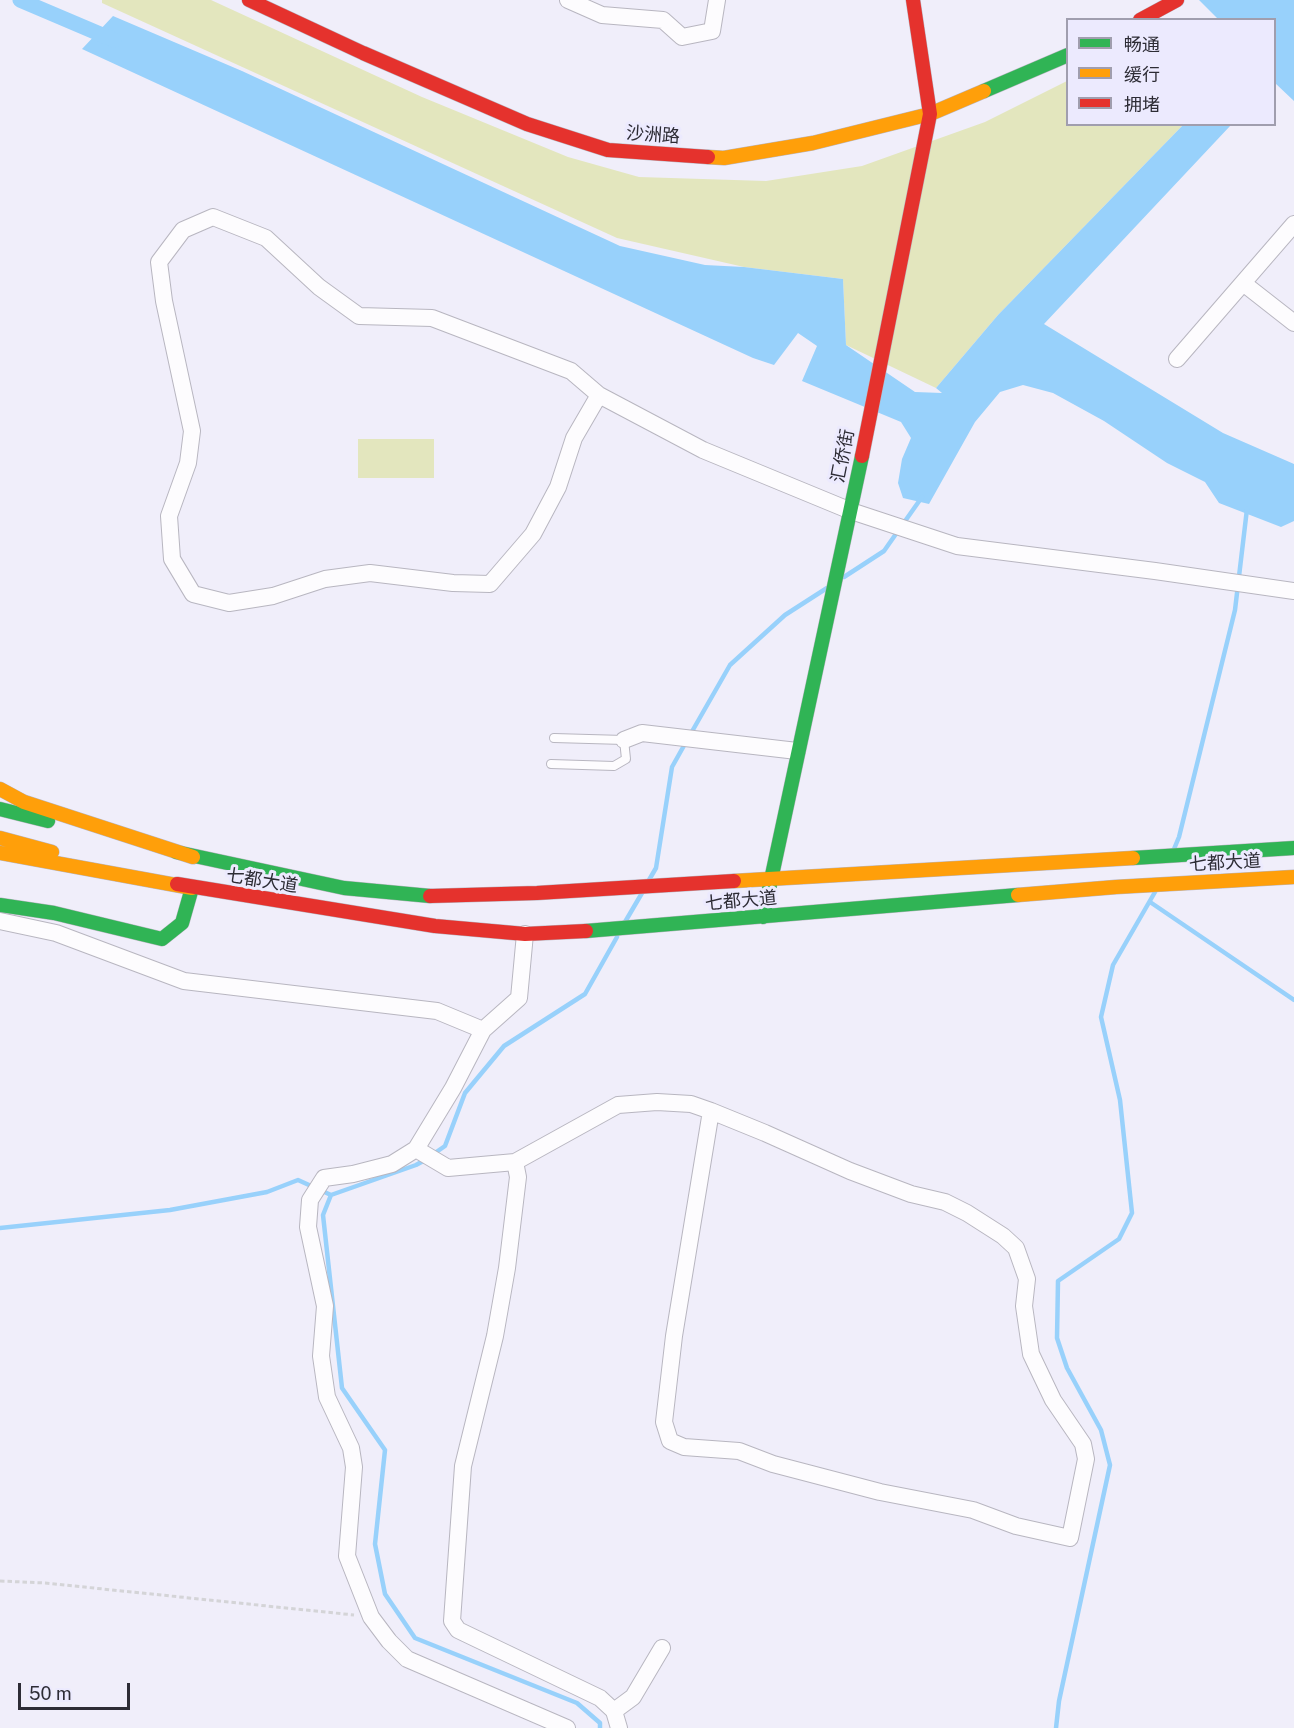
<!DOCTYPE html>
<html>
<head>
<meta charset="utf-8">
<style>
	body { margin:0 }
	#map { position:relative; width:1294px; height:1728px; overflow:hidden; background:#f0eefa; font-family:"Public Sans","Noto Sans SC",sans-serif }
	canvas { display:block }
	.legend { position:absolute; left:1066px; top:18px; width:210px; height:108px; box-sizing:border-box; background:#eceafe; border:2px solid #a09eae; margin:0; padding:8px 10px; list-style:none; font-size:18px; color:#2d2c35 }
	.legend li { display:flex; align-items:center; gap:12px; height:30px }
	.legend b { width:30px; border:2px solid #a09eae }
	.scale { position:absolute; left:18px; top:1683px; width:112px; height:27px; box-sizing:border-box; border:3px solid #2d2c35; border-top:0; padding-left:8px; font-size:18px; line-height:21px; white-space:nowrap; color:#2d2c35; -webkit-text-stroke:4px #eceafe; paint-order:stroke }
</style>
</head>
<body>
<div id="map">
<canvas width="1294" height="1728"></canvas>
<ul class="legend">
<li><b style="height:8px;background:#30b455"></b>畅通</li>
<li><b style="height:8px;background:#ff9f0a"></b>缓行</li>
<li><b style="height:8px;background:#e5322d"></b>拥堵</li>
</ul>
<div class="scale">50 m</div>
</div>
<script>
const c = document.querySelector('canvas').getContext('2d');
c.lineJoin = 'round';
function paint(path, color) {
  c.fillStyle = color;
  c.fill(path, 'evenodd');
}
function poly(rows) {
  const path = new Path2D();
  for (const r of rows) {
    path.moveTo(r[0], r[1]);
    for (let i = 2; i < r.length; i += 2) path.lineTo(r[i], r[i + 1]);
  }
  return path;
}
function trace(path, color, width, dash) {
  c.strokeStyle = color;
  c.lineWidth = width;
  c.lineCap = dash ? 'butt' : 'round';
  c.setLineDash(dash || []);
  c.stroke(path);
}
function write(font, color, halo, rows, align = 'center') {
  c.font = font + ' "Public Sans","Noto Sans SC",sans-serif';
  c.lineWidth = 6;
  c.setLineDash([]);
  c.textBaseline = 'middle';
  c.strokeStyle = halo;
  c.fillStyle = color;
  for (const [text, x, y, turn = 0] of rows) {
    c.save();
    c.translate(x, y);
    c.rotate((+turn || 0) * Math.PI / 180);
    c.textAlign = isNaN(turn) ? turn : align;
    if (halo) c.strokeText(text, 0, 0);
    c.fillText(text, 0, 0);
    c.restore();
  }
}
const green = poly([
	[102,0,211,0,422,97,568,157,639,177,766,181,862,166,985,122,1067,81,1068,124,1183,125,998,315,936,388,846,345,843,279,744,267,617,238,102,3],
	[358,439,434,439,434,478,358,478]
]);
const water = poly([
	[1199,0,1294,0,1294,101,1275,83,1274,20,1218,19],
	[113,16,242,71,620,246,705,265,744,267,843,279,846,345,915,392,942,393,936,388,998,315,1183,125,1231,125,1044,324,1223,433,1294,464,1294,521,1281,527,1219,503,1205,482,1167,463,1104,421,1053,393,1023,385,1000,392,975,422,929,504,903,498,898,483,902,459,911,438,901,422,802,381,817,346,798,333,774,365,753,358,82,49]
]);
const stream = poly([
	[903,524,922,497],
	[844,577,884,551,898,531],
	[690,735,730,665,785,615,827,588],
	[1174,849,1179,837,1235,610,1247,509],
	[649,880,656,868,672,767,686,742],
	[1150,902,1294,1000],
	[625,922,642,893],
	[432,1155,445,1146,465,1093,504,1046,585,994,617,937],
	[425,1160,416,1165,331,1195,323,1215,342,1388,385,1450,375,1544,385,1594,415,1638,577,1703,600,1723,600,1728],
	[0,1228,170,1210,267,1192,298,1180,331,1195],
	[1056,1728,1059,1701,1110,1465,1101,1430,1067,1368,1057,1338,1058,1281,1119,1239,1132,1213,1120,1100,1101,1017,1113,965,1155,892]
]);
const canal = poly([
	[20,0,114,40]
]);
const path = poly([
	[0,1581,45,1583,354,1615]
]);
const lane = poly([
	[551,764,614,766,626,759,624,740,554,738]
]);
const street = poly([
	[568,0,602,15,663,20,682,37,712,31,717,0],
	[1243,283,1294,323],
	[1177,359,1294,224],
	[599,395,574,438,558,487,533,534,490,584,453,583,370,573,325,579,273,596,229,603,193,594,172,559,169,516,188,463,192,431,164,301,159,262,183,230,213,217,266,238,319,287,359,316,432,318,571,371,599,395,703,450,851,511,957,546,1155,571,1294,591],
	[624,740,642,733,797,751],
	[0,921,56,933,184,981,437,1011,483,1030,519,998,525,934],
	[483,1030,453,1088,416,1149,392,1164,353,1174,324,1178,310,1200,308,1227,325,1306,321,1356,327,1397,351,1448,354,1467,347,1556,371,1617,389,1641,407,1659,567,1728],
	[416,1149,448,1168,515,1162,618,1105,657,1102,691,1104,711,1111,765,1133,850,1171,911,1194,945,1202,967,1213,1003,1236,1016,1248,1027,1279,1024,1306,1031,1354,1053,1400,1083,1444,1086,1459,1070,1538,1016,1526,973,1510,880,1492,773,1464,739,1451,684,1447,670,1441,664,1422,674,1336,711,1111],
	[515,1162,518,1177,507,1268,495,1336,463,1466,452,1621,458,1630,600,1698,614,1711],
	[619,1728,614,1711,633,1697,662,1648]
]);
const fast = poly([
	[984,91,1068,55],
	[0,809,48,821],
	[176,852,344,888,430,896],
	[1133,858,1294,848],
	[0,905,54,913,162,939,182,923,192,888],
	[763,917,862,456],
	[586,931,1018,895]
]);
const slow = poly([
	[708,157,724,158,813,143,930,114,984,91],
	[0,789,24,802,193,857],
	[0,838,52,852],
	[0,853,192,888],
	[734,881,1133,858],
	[1018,895,1116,887,1294,877]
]);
const jam = poly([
	[249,0,363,53,527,124,608,150,708,157],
	[1140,20,1177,0],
	[862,456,930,114,913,0],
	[177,884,435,926,525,934,586,931],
	[430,896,537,893,734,881]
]);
const streetNames = [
	["沙洲路",653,135,4],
	["汇侨街",843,456,-79],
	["七都大道",1225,863,-3],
	["七都大道",262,881,9],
	["七都大道",741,901,-5]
];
paint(green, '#e3e6be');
paint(water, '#98d1fb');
trace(stream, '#98d1fb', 4.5);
trace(canal, '#98d1fb', 15);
trace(lane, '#b8b6c0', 10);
trace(street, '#b8b6c0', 18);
trace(fast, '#b8b6c0', 15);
trace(slow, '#b8b6c0', 15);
trace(jam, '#b8b6c0', 15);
trace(path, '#d4d4d7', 3, [4.5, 3]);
trace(lane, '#fdfcfe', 8);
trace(street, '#fdfcfe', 16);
trace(fast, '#30b455', 14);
trace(slow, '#ff9f0a', 14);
trace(jam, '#e5322d', 14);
write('18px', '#2d2c35', '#eceafe', streetNames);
</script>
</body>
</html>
